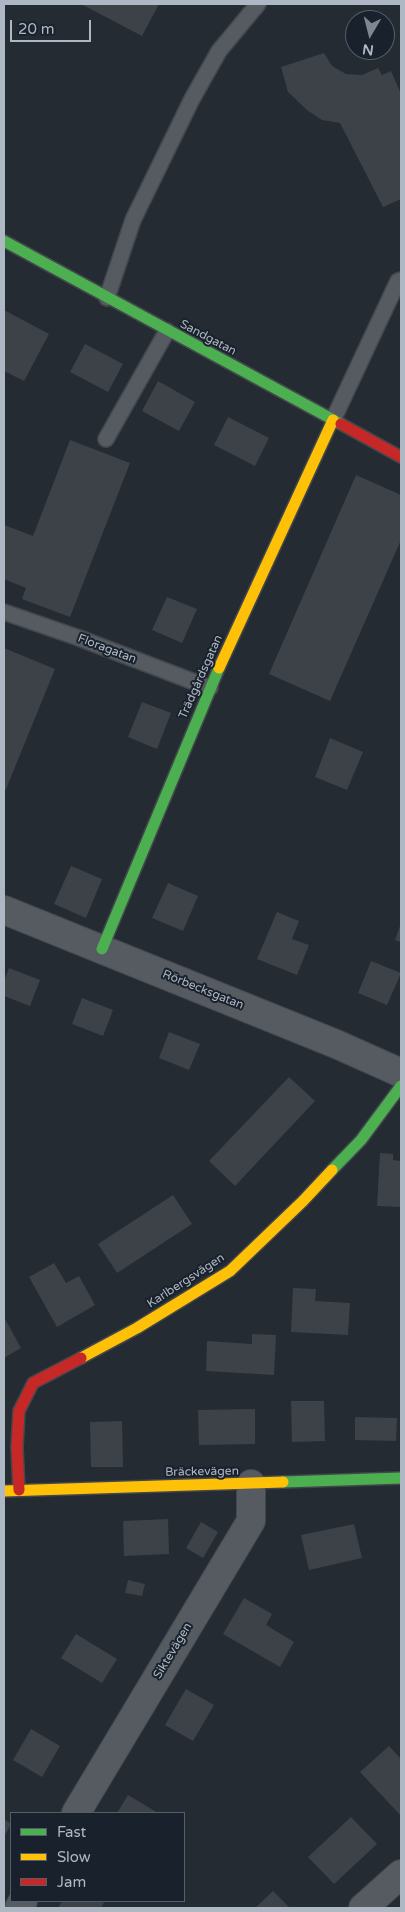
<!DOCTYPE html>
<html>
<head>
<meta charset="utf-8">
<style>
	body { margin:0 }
	#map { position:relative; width:405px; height:1912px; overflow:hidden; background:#252b32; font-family:"Varela Round",sans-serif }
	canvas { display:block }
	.frame { position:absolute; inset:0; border:5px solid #aeb8c4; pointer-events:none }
	.legend { position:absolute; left:10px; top:1812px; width:175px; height:90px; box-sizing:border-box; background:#19222c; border:1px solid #555e69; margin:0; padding:6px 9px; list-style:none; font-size:15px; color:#aeb8c4 }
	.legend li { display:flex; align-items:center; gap:10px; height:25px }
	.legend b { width:25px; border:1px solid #555e69 }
	.north { position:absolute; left:345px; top:10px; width:50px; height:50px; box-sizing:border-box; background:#19222c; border:1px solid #555e69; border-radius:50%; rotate:188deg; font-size:14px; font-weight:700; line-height:20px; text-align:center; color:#aeb8c4 }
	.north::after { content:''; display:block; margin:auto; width:18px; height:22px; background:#7e8791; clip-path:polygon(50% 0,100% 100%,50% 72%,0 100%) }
	.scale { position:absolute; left:10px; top:20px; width:81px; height:22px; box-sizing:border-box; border:2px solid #aeb8c4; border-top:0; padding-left:6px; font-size:15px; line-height:18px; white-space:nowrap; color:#aeb8c4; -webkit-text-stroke:4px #19222c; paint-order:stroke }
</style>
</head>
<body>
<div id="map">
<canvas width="405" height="1912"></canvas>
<div class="frame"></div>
<ul class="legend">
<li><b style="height:6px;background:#4caf50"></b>Fast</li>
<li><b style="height:6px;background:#ffc107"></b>Slow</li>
<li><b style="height:6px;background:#c62828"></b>Jam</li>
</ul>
<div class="north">N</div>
<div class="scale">20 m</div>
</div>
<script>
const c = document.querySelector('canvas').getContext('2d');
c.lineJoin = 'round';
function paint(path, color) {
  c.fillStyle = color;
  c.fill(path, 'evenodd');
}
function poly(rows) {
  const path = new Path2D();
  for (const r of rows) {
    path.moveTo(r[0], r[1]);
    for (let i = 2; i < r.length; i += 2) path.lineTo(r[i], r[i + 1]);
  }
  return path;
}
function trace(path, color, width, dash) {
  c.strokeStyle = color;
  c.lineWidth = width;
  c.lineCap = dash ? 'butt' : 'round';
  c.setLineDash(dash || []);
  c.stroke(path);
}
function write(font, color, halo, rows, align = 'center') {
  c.font = font + ' "Varela Round",sans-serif';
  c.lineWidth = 4;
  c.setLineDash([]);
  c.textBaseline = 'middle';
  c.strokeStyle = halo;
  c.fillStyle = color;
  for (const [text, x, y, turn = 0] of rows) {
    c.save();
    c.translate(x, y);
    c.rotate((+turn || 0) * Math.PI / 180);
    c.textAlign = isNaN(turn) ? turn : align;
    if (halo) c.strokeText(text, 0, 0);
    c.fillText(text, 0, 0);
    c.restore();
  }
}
const building = poly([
	[81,4,159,4,142,36],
	[324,53,332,66,346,74,362,75,378,68,382,75,391,71,401,94,401,199,383,207,340,123,322,120,308,111,288,92,281,67],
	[4,310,49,334,24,381,4,371],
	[85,344,123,364,108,392,70,372],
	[158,381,195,402,179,431,142,411],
	[228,417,269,438,255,466,214,445],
	[70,440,130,463,70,617,22,599,26,588,4,579,4,525,33,536],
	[356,475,401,495,401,540,330,701,269,674],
	[167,597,197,609,182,643,152,630],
	[4,648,55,669,4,794],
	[142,702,171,713,157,749,128,737],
	[330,738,363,752,347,790,315,777],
	[71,866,102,879,86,918,54,904],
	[168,883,198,896,183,931,152,918],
	[277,912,299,921,292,939,309,945,297,975,257,959],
	[401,923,401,942,395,940],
	[371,961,401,973,387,1005,358,993],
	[9,968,40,980,30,1006,4,996,4,981],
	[82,998,113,1010,103,1036,72,1024],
	[169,1032,200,1044,189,1070,159,1058],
	[289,1077,315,1101,235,1186,209,1161],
	[380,1153,393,1154,393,1160,401,1161,401,1207,377,1206],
	[173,1195,192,1224,117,1273,98,1244],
	[54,1263,66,1283,79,1276,95,1305,57,1327,29,1277],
	[293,1288,316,1289,315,1301,350,1303,348,1335,291,1332],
	[4,1317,21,1348,4,1358],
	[252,1334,276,1335,274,1375,206,1371,207,1341,252,1344],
	[291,1401,324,1401,325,1441,292,1442],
	[255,1409,255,1444,199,1445,198,1410],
	[355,1417,397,1418,396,1441,355,1440],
	[122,1421,123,1467,91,1467,90,1422],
	[168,1519,169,1554,124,1556,123,1521],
	[201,1522,218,1532,203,1558,186,1548],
	[354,1524,362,1558,309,1570,301,1535],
	[128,1580,145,1584,142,1596,125,1593],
	[244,1598,272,1614,266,1625,294,1642,280,1667,223,1634],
	[76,1634,117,1659,102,1683,61,1658],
	[186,1689,214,1705,193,1741,165,1725],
	[31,1729,60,1746,42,1777,13,1760],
	[389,1746,401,1759,401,1816,360,1772],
	[128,1795,158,1813,117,1813],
	[351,1817,377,1844,334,1884,308,1857],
	[4,1819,11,1824,4,1837],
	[273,1891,290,1908,255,1908],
	[62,1901,99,1901,104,1903,101,1908,58,1908]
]);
const lane = poly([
	[107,298,133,220,192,99,219,51,258,4],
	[333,420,398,281,401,280],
	[106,439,167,331],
	[4,612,79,638,210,688]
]);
const street = poly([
	[4,910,336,1044,401,1073],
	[76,1813,251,1521,251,1484],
	[19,1908,23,1901],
	[363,1908,401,1874]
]);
const fast = poly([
	[4,241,341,424],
	[102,949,219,668],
	[332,1170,361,1140,401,1086],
	[283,1482,401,1478]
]);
const slow = poly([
	[219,668,333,420],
	[81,1358,137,1328,230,1271,303,1201,332,1170],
	[4,1491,283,1482]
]);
const jam = poly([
	[341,424,401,457],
	[19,1490,17,1447,19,1411,33,1383,81,1358]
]);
const streetNames = [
	["Sandgatan",208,338,28],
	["Floragatan",107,649,21],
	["Trädgårdsgatan",201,677,-66],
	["Rörbecksgatan",203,990,22],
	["Karlbergsvägen",186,1281,-33],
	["Bräckevägen",202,1472,-1],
	["Siktevägen",173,1651,-59]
];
paint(building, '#3d4248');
trace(lane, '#42474c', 18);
trace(street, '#42474c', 30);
trace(fast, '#42474c', 14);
trace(slow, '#42474c', 14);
trace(jam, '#42474c', 14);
trace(lane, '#565a61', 15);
trace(street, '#565a61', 28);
trace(fast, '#4caf50', 11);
trace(slow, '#ffc107', 11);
trace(jam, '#c62828', 11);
write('12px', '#aeb8c4', '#19222c', streetNames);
</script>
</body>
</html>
